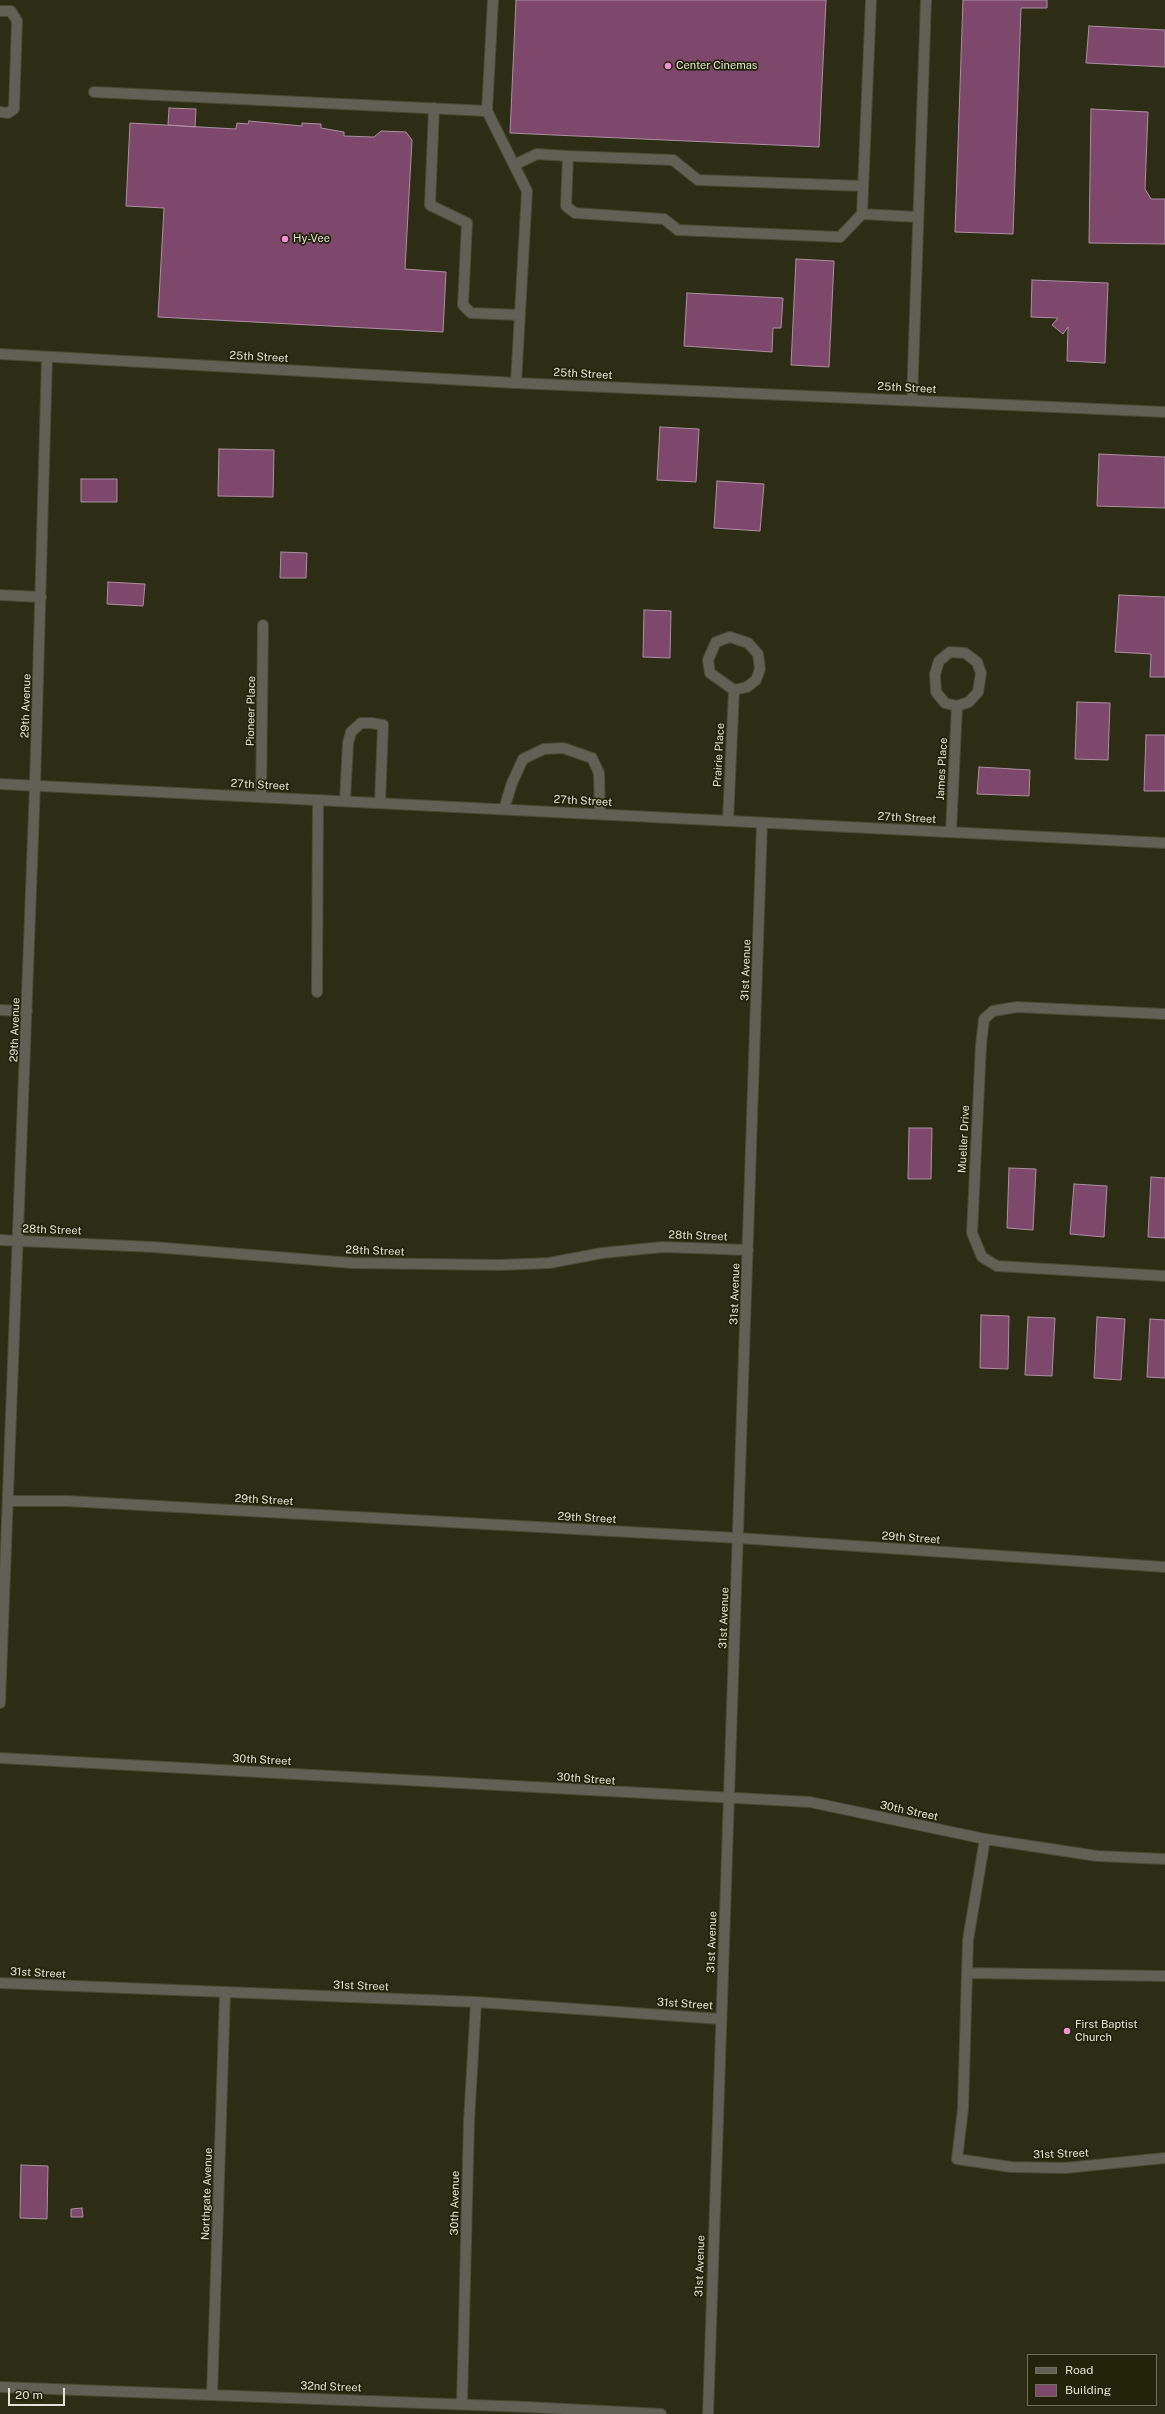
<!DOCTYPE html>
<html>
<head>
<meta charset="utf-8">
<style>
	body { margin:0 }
	#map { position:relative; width:1165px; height:2414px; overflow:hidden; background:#2d2c14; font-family:"Public Sans",sans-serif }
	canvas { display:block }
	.legend { position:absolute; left:1027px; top:2354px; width:130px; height:52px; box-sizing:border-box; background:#23230a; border:1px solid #6f705b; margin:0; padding:5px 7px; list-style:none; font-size:12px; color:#e2e3d4 }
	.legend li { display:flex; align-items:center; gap:8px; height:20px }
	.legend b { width:20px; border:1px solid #6f705b }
	.scale { position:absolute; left:8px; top:2388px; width:57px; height:18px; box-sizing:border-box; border:2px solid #e2e3d4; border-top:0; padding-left:5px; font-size:12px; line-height:14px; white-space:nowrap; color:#e2e3d4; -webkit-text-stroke:3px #23230a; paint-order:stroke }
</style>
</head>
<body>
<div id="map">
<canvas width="1165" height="2414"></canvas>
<ul class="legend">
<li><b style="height:5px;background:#606054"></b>Road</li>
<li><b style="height:11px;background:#7e486d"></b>Building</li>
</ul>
<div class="scale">20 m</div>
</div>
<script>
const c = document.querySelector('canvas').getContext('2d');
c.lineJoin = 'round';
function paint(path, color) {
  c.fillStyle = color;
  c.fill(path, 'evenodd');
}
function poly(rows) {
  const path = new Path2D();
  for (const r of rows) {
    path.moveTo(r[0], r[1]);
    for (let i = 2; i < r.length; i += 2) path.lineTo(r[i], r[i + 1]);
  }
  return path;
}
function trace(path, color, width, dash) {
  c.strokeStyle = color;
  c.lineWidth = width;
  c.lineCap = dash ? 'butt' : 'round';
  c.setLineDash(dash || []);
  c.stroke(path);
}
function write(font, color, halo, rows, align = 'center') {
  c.font = font + ' "Public Sans",sans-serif';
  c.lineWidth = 3.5;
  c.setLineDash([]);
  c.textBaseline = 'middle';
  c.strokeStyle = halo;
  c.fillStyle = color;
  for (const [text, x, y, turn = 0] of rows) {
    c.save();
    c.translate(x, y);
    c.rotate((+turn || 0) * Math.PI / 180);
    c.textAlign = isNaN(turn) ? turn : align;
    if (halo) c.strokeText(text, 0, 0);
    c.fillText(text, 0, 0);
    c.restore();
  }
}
const building = poly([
	[516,0,826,0,819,147,510,133,516,0],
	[963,0,1047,0,1047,8,1021,8,1013,234,955,232,963,0],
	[1089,26,1165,30,1165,67,1086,63,1089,26],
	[169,108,196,109,195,127,168,125,169,108],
	[1091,109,1148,112,1145,189,1151,199,1165,199,1165,244,1089,243,1091,109],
	[249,121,302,126,302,123,321,124,321,128,344,132,344,136,374,137,381,131,406,132,412,140,405,269,446,272,443,332,158,317,164,208,126,206,130,123,236,129,237,123,248,124,249,121],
	[796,259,834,261,829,367,791,365,796,259],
	[1032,280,1108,283,1105,363,1067,361,1068,327,1063,334,1052,325,1058,318,1031,317,1032,280],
	[687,293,783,298,781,328,773,328,772,352,684,346,687,293],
	[660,427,699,429,696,482,657,480,660,427],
	[219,449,274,450,273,497,218,496,219,449],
	[1099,454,1165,457,1165,508,1097,506,1099,454],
	[81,479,117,479,117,502,81,502,81,479],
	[717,481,764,484,760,531,714,528,717,481],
	[281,552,307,553,306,578,280,578,281,552],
	[108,582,145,584,143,606,107,604,108,582],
	[1119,595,1165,597,1165,677,1150,677,1151,654,1115,652,1119,595],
	[644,610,671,611,670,658,643,657,644,610],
	[1077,702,1110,703,1108,760,1075,759,1077,702],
	[1146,735,1165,735,1165,791,1144,791,1146,735],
	[979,767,1030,770,1029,796,977,794,979,767],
	[909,1128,932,1128,931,1179,908,1179,909,1128],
	[1009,1168,1036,1169,1033,1230,1007,1228,1009,1168],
	[1151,1177,1165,1178,1165,1238,1148,1237,1151,1177],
	[1074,1184,1107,1186,1104,1237,1070,1234,1074,1184],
	[981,1315,1009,1316,1008,1369,980,1368,981,1315],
	[1028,1317,1055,1318,1052,1376,1025,1375,1028,1317],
	[1097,1317,1125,1319,1121,1380,1094,1378,1097,1317],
	[1150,1319,1165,1320,1165,1378,1147,1377,1150,1319],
	[21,2165,48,2166,47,2219,20,2218,21,2165],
	[82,2208,83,2217,71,2217,71,2209,82,2208]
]);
const service = poly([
	[493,0,487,111,527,191,516,383],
	[0,11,11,11,17,21,14,109,8,113,0,112],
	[94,92,487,111],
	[434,108,430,205,467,223,463,305,471,313,520,315],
	[568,156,673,160,698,180,863,186],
	[514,165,537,154,568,156,566,206,575,213,664,219,678,230,840,237,862,214,918,217],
	[862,214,871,0],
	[912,400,926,0],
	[345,801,348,743,351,732,361,723,371,723,383,725,380,803],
	[504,809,512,783,523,759,544,749,563,748,592,758,599,773,600,814],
	[317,992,318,800],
	[985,1839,968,1940,967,1973,1165,1976],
	[957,2159,963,2109,967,1973]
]);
const minor = poly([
	[0,354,516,383,1165,412],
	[0,595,41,597],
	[730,637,748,643,758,654,760,669,756,680,747,687,734,690,710,673,708,660,716,642,730,637],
	[950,652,965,653,977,662,981,673,978,692,969,702,957,706,945,703,936,692,935,674,939,661,950,652],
	[261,797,263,625],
	[728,821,734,690],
	[951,832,957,706],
	[0,1010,27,1011],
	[1165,1014,1017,1007,993,1011,984,1019,981,1045,972,1233,982,1257,997,1266,1165,1276],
	[0,1240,153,1247,352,1263,499,1265,549,1263,602,1253,663,1247,748,1250],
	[8,1501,67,1501,738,1538,1165,1567],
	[0,1703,35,785,47,357],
	[0,1758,810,1802,985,1839,1097,1856,1165,1859],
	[0,1983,476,2002,721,2019],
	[957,2159,1011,2167,1065,2168,1165,2158],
	[0,2387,527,2407,661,2414],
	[212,2395,225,1993],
	[462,2404,469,2121,476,2002],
	[708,2414,762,823]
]);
const tertiary = poly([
	[0,784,1165,843]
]);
const markers = [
	[668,66,4,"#f491d4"],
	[285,239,4,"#f491d4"],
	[1067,2031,4,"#f491d4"]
];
const poiNames = [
	["Center Cinemas",676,66],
	["Hy-Vee",293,239],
	["First Baptist",1075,2025],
	["Church",1075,2038]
];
const streetNames = [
	["25th Street",259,357,3],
	["25th Street",583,374,3],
	["25th Street",907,388,3],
	["29th Avenue",26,706,-88],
	["Pioneer Place",251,711,-89],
	["Prairie Place",719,755,-87],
	["James Place",942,769,-87],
	["27th Street",260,785,3],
	["27th Street",583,801,3],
	["27th Street",907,818,3],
	["31st Avenue",746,970,-88],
	["29th Avenue",15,1030,-88],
	["Mueller Drive",964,1139,-87],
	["28th Street",52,1230,2],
	["28th Street",698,1236,2],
	["28th Street",375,1251,2],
	["31st Avenue",735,1294,-88],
	["29th Street",264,1500,3],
	["29th Street",587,1518,3],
	["29th Street",911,1538,4],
	["31st Avenue",724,1618,-88],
	["30th Street",262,1760,3],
	["30th Street",586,1779,4],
	["30th Street",909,1811,12],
	["31st Avenue",712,1942,-88],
	["31st Street",38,1973,3],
	["31st Street",361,1986,2],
	["31st Street",685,2004,4],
	["31st Street",1061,2154,-2],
	["Northgate Avenue",207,2194,-88],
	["30th Avenue",455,2203,-89],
	["31st Avenue",700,2266,-88],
	["32nd Street",331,2387,2]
];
paint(building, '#7e486d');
trace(building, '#ab90a1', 1);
trace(service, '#4a4933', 12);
trace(minor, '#4a4933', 12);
trace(tertiary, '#4a4933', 12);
trace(service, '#606054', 10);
trace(minor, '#606054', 10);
trace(tertiary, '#606054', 10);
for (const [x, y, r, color] of markers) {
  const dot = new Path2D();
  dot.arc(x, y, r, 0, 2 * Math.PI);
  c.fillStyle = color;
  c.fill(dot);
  trace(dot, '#23230a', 1.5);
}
write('11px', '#e2e3d4', '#23230a', poiNames, 'left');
write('11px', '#e2e3d4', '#23230a', streetNames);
</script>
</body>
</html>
